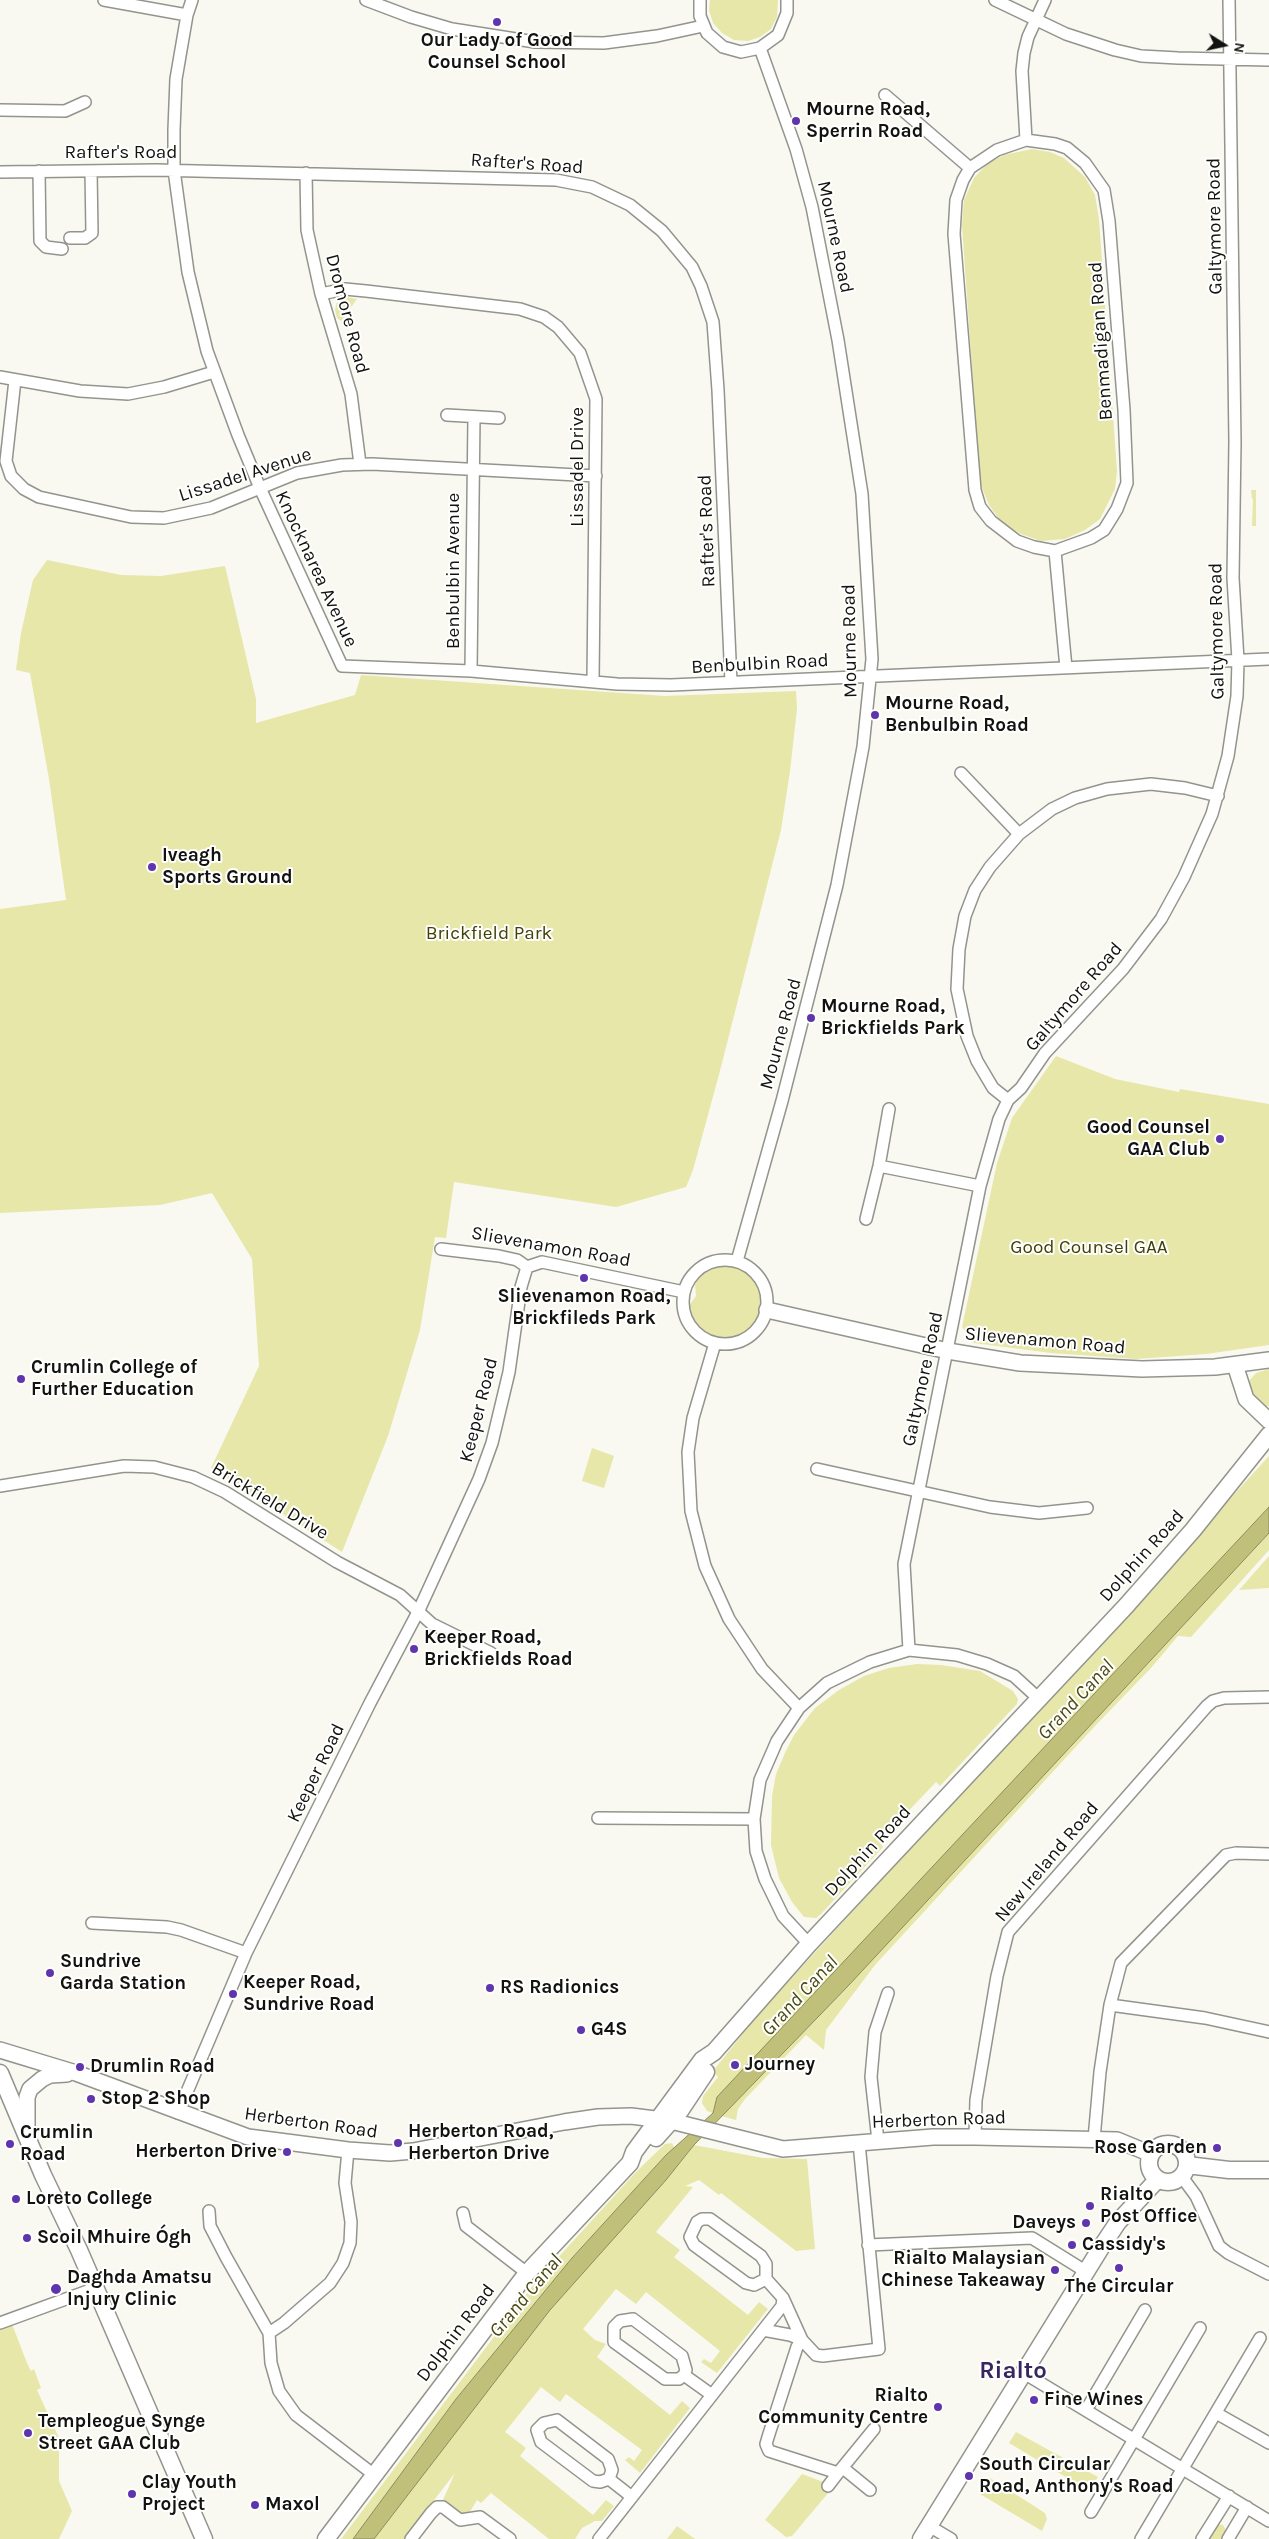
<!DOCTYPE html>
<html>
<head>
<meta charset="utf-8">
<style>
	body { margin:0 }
	#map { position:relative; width:1269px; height:2539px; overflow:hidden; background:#f9f9f2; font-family:Karla,sans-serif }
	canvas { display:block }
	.north { position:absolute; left:1199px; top:20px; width:50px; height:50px; -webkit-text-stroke:4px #fffffe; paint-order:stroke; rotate:100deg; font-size:14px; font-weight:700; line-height:20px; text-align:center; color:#121210 }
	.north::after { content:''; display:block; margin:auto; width:18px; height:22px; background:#121210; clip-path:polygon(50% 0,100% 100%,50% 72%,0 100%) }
</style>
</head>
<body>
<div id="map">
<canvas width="1269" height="2539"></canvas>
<div class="north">N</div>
</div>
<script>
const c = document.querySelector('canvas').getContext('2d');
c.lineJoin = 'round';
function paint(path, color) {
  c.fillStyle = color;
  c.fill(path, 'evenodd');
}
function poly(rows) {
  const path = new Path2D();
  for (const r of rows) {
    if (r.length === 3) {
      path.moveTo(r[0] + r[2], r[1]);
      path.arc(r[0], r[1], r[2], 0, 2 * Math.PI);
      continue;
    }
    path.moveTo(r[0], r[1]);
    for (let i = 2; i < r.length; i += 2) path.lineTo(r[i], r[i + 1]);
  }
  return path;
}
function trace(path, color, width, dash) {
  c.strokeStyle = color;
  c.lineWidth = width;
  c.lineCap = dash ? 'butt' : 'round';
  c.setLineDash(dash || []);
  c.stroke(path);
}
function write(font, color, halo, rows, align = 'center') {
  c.font = font + ' Karla,sans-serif';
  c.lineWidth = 4;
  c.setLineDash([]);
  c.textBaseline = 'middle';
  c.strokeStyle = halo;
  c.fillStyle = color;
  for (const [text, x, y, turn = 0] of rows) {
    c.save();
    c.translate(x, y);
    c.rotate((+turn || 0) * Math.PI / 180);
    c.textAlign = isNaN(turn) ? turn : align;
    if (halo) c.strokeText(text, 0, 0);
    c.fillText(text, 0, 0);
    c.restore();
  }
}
const green = poly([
	[710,0,778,0,777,17,771,29,760,37,748,41,734,40,722,33,713,23,709,10],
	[1032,149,1050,152,1064,158,1085,177,1095,195,1099,219,1117,471,1115,489,1100,519,1085,530,1065,539,1041,541,1021,534,1002,523,989,505,980,483,962,225,964,200,974,178,987,164,1004,155],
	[346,297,357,299,341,321,337,318,335,310,337,301],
	[1251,490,1256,490,1256,526,1252,526,1253,499,1252,499],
	[47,560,121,575,161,576,225,566,256,699,256,723,355,695,361,675,665,696,796,691,797,709,790,771,781,830,721,1067,693,1170,686,1187,616,1207,454,1182,446,1238,435,1237,420,1330,388,1436,342,1552,211,1468,259,1366,252,1259,212,1193,160,1205,0,1213,0,909,66,900,49,779,30,673,16,670,21,633,33,580],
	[1056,1056,1115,1079,1179,1092,1180,1089,1269,1104,1269,1345,1206,1354,1136,1359,1051,1353,974,1343,962,1327,997,1163,1012,1118],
	[726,1265,741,1269,753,1278,760,1290,761,1305,758,1319,750,1330,738,1338,724,1340,709,1336,699,1328,690,1316,688,1307,696,1296,695,1284,700,1275,712,1268],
	[1269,1369,1269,1406,1265,1407,1256,1402,1248,1388,1249,1381,1256,1373],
	[592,1448,614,1456,604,1488,582,1481],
	[1269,1456,1269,1507,825,1983,714,2107,713,2113,707,2111,702,2103,703,2096,718,2077,713,2071,757,2016],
	[1269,1533,1269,1550,1191,1637,1178,1636,1151,1668,1095,1726,875,1965,826,2030,824,2050,806,2035,745,2099,738,2109,736,2120,721,2116,849,1984],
	[1269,1556,1269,1588,1239,1590],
	[917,1664,941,1665,980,1671,1013,1691,1018,1699,1017,1704,940,1786,936,1782,879,1842,883,1847,821,1914,816,1918,804,1917,792,1902,779,1878,771,1845,772,1796,776,1774,785,1753,794,1735,815,1708,839,1690,864,1676,889,1668],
	[672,2143,675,2149,666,2155,572,2258,456,2399,353,2539,341,2539,534,2284,636,2172,665,2144],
	[694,2145,763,2158,807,2159,815,2249,796,2251,721,2193,719,2195,699,2180,685,2186,693,2187,656,2232,680,2250,674,2257,748,2315,759,2302,768,2309,717,2373,701,2362,704,2359,711,2363,720,2351,646,2292,636,2304,616,2289,583,2329,595,2340,606,2344,597,2357,670,2415,682,2401,690,2408,640,2473,625,2460,629,2457,634,2461,642,2450,566,2394,560,2402,541,2387,505,2432,526,2448,520,2456,593,2515,606,2500,614,2506,602,2521,595,2521,582,2528,575,2539,549,2539,491,2493,481,2503,477,2500,468,2515,457,2513,442,2502,455,2473,404,2539,374,2539,550,2310,686,2156],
	[12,2324,27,2363,31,2371,34,2369,41,2388,37,2390,59,2438,59,2481,72,2511,59,2539,0,2539,0,2329],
	[1016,2432,1098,2477,1089,2491,1009,2443],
	[802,2474,826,2483,823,2487,829,2492,792,2536,786,2537,765,2520],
	[990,2478,1045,2513,1047,2519,1042,2531,980,2494],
	[1217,2524,1223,2525,1226,2530,1223,2539,1204,2539],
	[677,2526,695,2539,667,2539]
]);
const water = poly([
	[1269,1507,1269,1533,849,1985,694,2145,666,2180,550,2310,374,2539,353,2539,456,2399,572,2258,666,2155,713,2113,717,2097,1269,1507]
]);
const minor = poly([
	[104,0,187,15],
	[192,0,187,15,176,79,174,130,174,170,188,272,207,351,238,435,260,488,342,666,471,671,617,684,671,685,1269,659],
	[366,0,411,17,452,29,535,42,604,43,657,36,703,26],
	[700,0,700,16,707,33,723,47,741,52,760,48,778,35,787,13,787,0],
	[995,0,1066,34,1115,50,1141,56,1178,58,1269,60],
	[885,95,970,168],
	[0,110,65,111,85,102],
	[1026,140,1055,144,1067,148,1085,163,1104,190,1109,221,1124,410,1127,483,1117,509,1104,530,1091,538,1055,551,1034,547,1017,541,991,521,980,507,975,490,954,234,956,200,963,180,970,168,997,150,1026,140],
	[1026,140,1022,71,1024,53,1028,37,1045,0],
	[39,171,40,241,46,247,62,249],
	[0,172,156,170,556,180,592,187,630,205,662,231,692,267,701,286,713,322,718,390,731,682],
	[306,173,307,230,321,294,351,394,360,464],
	[70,238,85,238,92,233,91,171],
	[321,294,345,289,366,291,520,309,544,317,558,327,580,353,596,399,593,681],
	[0,377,80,391,128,394,164,387,214,372],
	[15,380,6,461,11,476,24,489,39,497,131,517,164,518,211,508,297,473,342,465,372,464,596,476],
	[447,415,499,418],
	[1055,551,1066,668],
	[471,671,474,417],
	[961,773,1019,834],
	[1008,1100,993,1088,977,1061,967,1036,957,989,959,949,965,916,975,890,990,867,1019,834,1052,809,1075,798,1107,789,1151,784,1185,788,1218,796],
	[879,1166,980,1186],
	[866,1219,879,1166,889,1109],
	[441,1249,499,1256,517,1260,527,1267],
	[725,1302,42],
	[737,1261,782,1101,837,885,863,747,872,659,862,494,838,340,812,207,796,149,760,48],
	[527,1267,542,1262,684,1292],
	[715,1343,693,1418,688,1452,691,1511,705,1566,729,1619,762,1669,799,1708],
	[817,1469,990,1507,1039,1513,1087,1508],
	[0,1486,124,1466,154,1467,193,1477,225,1492,337,1562,400,1595,432,1624,491,1653],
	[909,1650,904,1564,980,1186,999,1119,1008,1100,1021,1088,1045,1053,1123,969,1161,919,1184,877,1212,814,1228,756,1237,696,1238,660,1233,578,1235,442,1229,0],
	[598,1818,754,1819],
	[92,1923,167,1927,181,1930,246,1953],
	[809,1944,783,1916,765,1879,756,1851,754,1819,760,1780,777,1741,799,1708,827,1683,870,1662,909,1650,957,1655,987,1664,1014,1676,1038,1698],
	[1110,2005,1205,2018,1269,2032],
	[178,2113,246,1953,370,1703,419,1610,479,1479,492,1443,509,1372,521,1287,527,1267],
	[975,2137,976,2100,997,1976,1008,1932,1207,1706,1213,1701,1224,1698,1269,1697],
	[1094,2139,1100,2072,1110,2005,1121,1963,1226,1855,1236,1853,1269,1854],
	[878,2141,871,2077,875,2032,888,1993],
	[1182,2177,1196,2196,1219,2246,1228,2253,1269,2274],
	[209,2211,210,2226,226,2257,269,2333,271,2363,279,2391,296,2415,373,2474],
	[463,2213,466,2226,527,2273],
	[868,2245,1032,2238,1085,2271],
	[766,2279,766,2264,761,2256,710,2219,702,2219,697,2222,690,2237,694,2245,746,2283,754,2285,766,2279,783,2298,802,2340],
	[0,2323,96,2288],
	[763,2330,790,2335,802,2340,816,2355,823,2356,879,2349,859,2143],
	[269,2333,284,2323,330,2283,343,2263,350,2243,351,2222,345,2183,348,2150],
	[802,2340,797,2347,769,2434,766,2444,769,2451,838,2473,874,2429],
	[1024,2373,1269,2521],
	[684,2375,686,2370,682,2356,633,2319,620,2321,614,2327,614,2342,665,2379,679,2379,684,2375,712,2395],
	[1086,2410,1145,2310],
	[1216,2413,1269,2443],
	[843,2468,870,2490],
	[609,2479,612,2470,608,2459,557,2420,544,2423,537,2430,541,2442,593,2481,600,2482,609,2479,632,2497],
	[828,2486,838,2473],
	[1091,2512,1200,2328],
	[929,2526,951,2539],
	[411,2539,431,2513,437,2507,443,2507,460,2520,480,2517,510,2539],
	[599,2539,782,2306,783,2298],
	[1141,2539,1260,2338],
	[1202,2539,1229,2496],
	[1228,2539,1247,2507]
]);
const tertiary = poly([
	[767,1310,948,1351,1020,1363,1142,1369,1215,1367,1269,1360],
	[1235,1365,1246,1399,1269,1421],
	[0,2050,76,2073,248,2137,348,2150,390,2153,413,2151,564,2122,598,2117,631,2116,671,2121,783,2149,933,2137,975,2137,1117,2140,1151,2154],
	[27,2133,27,2097,30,2089,42,2079,50,2075,67,2074]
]);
const secondary = poly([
	[0,2073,43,2175,79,2250,204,2539],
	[656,2138,680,2111,706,2072],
	[1168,2163,19],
	[1187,2165,1229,2170,1269,2170],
	[326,2539,527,2273,630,2163,634,2152,702,2060,714,2052,809,1944,1126,1606,1193,1530,1269,1435],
	[921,2539,1102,2246,1118,2222,1157,2180]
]);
const markers = [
	[497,22,5,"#5f35ad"],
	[796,121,5,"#5f35ad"],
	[875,715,5,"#5f35ad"],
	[152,867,5,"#5f35ad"],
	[811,1018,5,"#5f35ad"],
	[1220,1139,5,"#5f35ad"],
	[584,1278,5,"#5f35ad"],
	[21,1379,5,"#5f35ad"],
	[414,1649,5,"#5f35ad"],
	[50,1973,5,"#5f35ad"],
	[490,1988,5,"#5f35ad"],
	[233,1994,5,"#5f35ad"],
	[581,2030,5,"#5f35ad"],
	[735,2065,5,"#5f35ad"],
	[80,2067,5,"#5f35ad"],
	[91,2099,5,"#5f35ad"],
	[398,2143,5,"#5f35ad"],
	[10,2144,5,"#5f35ad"],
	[1217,2148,5,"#5f35ad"],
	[287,2152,5,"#5f35ad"],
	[16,2199,5,"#5f35ad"],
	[1090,2206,5,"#5f35ad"],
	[1086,2223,5,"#5f35ad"],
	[27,2238,5,"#5f35ad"],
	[1072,2245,5,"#5f35ad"],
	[1119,2268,5,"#5f35ad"],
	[1055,2270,5,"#5f35ad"],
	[56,2289,6,"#5f35ad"],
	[1034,2400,5,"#5f35ad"],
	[938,2407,5,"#5f35ad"],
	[28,2433,5,"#5f35ad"],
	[969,2476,5,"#5f35ad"],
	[132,2494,5,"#5f35ad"],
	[255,2505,5,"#5f35ad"]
];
const poiNames = [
	["Our Lady of Good",497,41,"center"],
	["Counsel School",497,63,"center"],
	["Mourne Road,",806,110],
	["Sperrin Road",806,132],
	["Mourne Road,",885,704],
	["Benbulbin Road",885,726],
	["Iveagh",162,856],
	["Sports Ground",162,878],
	["Mourne Road,",821,1007],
	["Brickfields Park",821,1029],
	["Good Counsel",1210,1128,"right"],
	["GAA Club",1210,1150,"right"],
	["Slievenamon Road,",584,1297,"center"],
	["Brickfileds Park",584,1319,"center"],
	["Crumlin College of",31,1368],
	["Further Education",31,1390],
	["Keeper Road,",424,1638],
	["Brickfields Road",424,1660],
	["Sundrive",60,1962],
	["Garda Station",60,1984],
	["Keeper Road,",243,1983],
	["Sundrive Road",243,2005],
	["RS Radionics",500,1988],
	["G4S",591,2030],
	["Journey",745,2065],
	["Drumlin Road",90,2067],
	["Stop 2 Shop",101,2099],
	["Herberton Road,",408,2132],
	["Herberton Drive",408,2154],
	["Crumlin",20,2133],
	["Road",20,2155],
	["Rose Garden",1207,2148,"right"],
	["Herberton Drive",277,2152,"right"],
	["Rialto",1100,2195],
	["Post Office",1100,2217],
	["Loreto College",26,2199],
	["Daveys",1076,2223,"right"],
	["Scoil Mhuire Ógh",37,2238],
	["Cassidy's",1082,2245],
	["Rialto Malaysian",1045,2259,"right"],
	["Chinese Takeaway",1045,2281,"right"],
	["Daghda Amatsu",67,2278],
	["Injury Clinic",67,2300],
	["The Circular",1119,2287,"center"],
	["Rialto",928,2396,"right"],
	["Community Centre",928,2418,"right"],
	["Fine Wines",1044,2400],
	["Templeogue Synge",38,2422],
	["Street GAA Club",38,2444],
	["South Circular",979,2465],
	["Road, Anthony's Road",979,2487],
	["Clay Youth",142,2483],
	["Project",142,2505],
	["Maxol",265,2505]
];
const streetNames = [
	["Rafter's Road",121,153],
	["Rafter's Road",527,164,4],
	["Galtymore Road",1215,226,-91],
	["Mourne Road",835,237,78],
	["Dromore Road",347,314,75],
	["Benmadigan Road",1101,341,-94],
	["Lissadel Drive",578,467,-90],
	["Lissadel Avenue",245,475,-18],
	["Rafter's Road",707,531,-92],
	["Knocknarea Avenue",316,569,65],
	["Benbulbin Avenue",454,571,-90],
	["Galtymore Road",1217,631,-91],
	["Mourne Road",850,641,-91],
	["Benbulbin Road",760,664,-3],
	["Galtymore Road",1074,997,-49],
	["Mourne Road",781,1034,-75],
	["Slievenamon Road",551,1247,10],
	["Slievenamon Road",1045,1341,5],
	["Galtymore Road",923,1379,-78],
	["Keeper Road",479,1410,-76],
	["Brickfield Drive",270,1501,31],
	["Dolphin Road",1142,1556,-48],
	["Keeper Road",316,1773,-64],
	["Dolphin Road",868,1851,-47],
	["New Ireland Road",1047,1862,-50],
	["Herberton Road",939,2120,-2],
	["Herberton Road",311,2123,8],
	["Dolphin Road",456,2333,-53]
];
const parkNames = [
	["Brickfield Park",489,934],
	["Good Counsel GAA",1089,1248]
];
const waterNames = [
	["Grand Canal",1076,1700,-47],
	["Grand Canal",800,1996,-47],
	["Grand Canal",526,2296,-50]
];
const districtNames = [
	["Rialto",1013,2371]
];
paint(green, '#e6e7a9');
paint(water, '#c0c07a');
trace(water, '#8c8c5a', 1);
trace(minor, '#93948d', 14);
trace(tertiary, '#93948d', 18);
trace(secondary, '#93948d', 19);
trace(minor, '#fff', 11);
trace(tertiary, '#fff', 15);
trace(secondary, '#fff', 16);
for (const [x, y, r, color] of markers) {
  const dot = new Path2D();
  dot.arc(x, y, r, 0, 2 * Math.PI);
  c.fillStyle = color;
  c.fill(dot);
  trace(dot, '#fffffe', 2);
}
write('bold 19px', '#121210', '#fffffe', poiNames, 'left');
write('19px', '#121210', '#fffffe', streetNames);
write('19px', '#424108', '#fffffe', parkNames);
write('italic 20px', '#4a4914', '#fffffe', waterNames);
write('bold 24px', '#382661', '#fffffe', districtNames);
</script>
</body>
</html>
